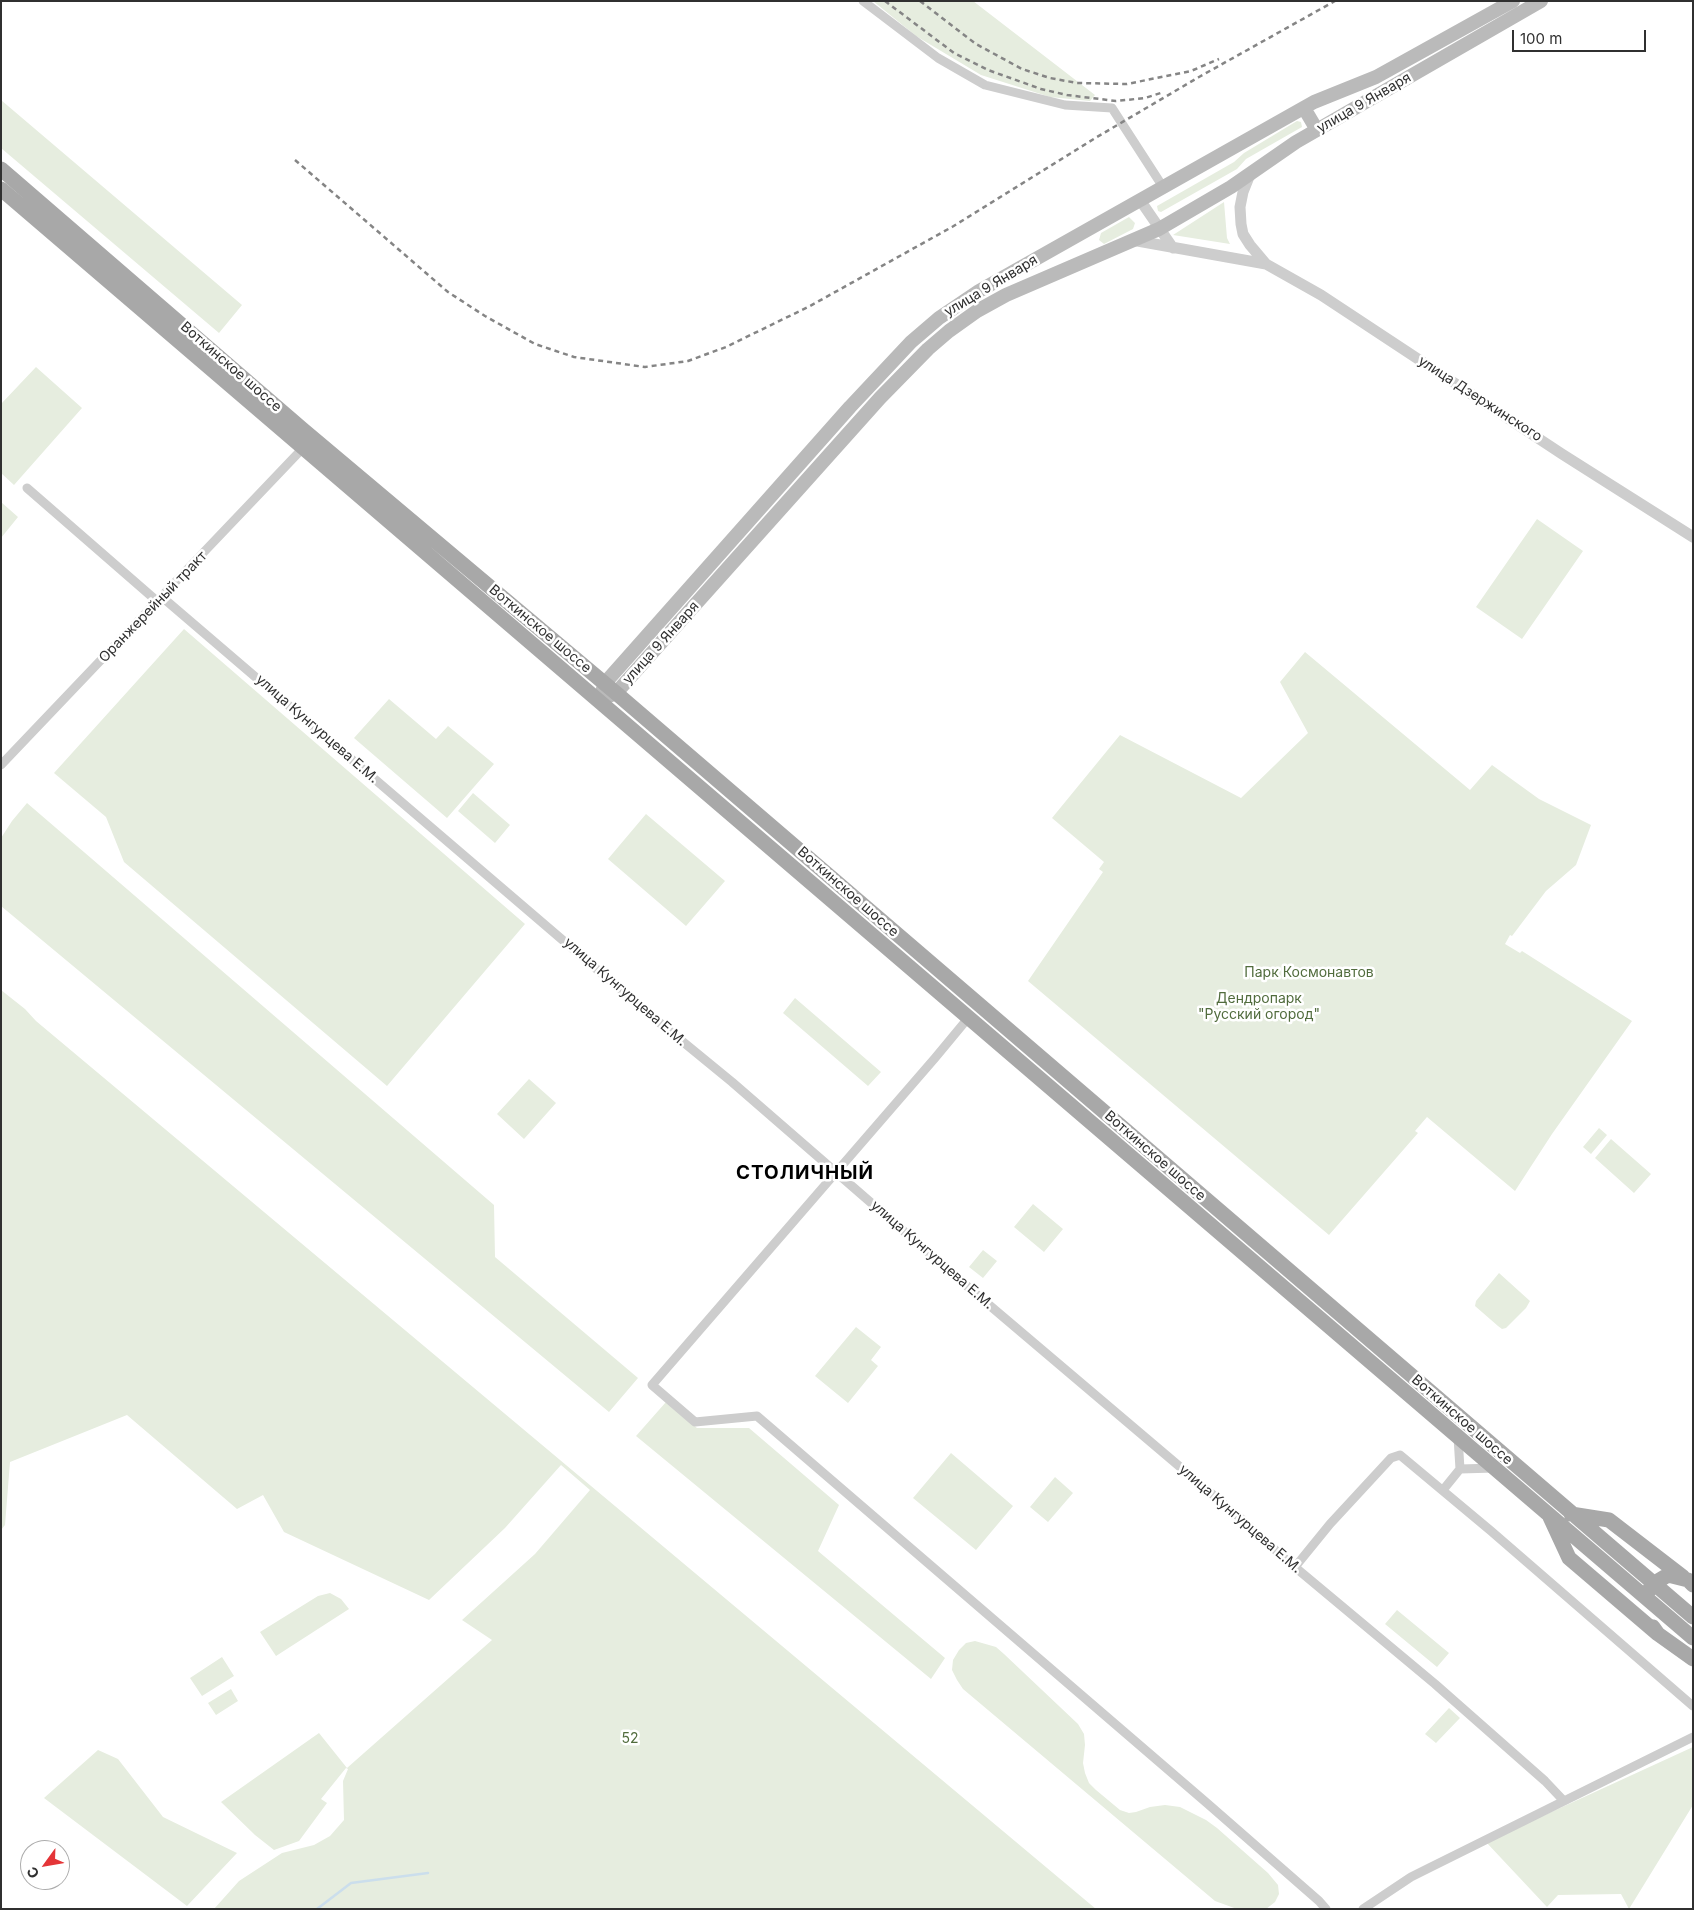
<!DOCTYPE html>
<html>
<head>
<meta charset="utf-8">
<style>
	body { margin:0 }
	#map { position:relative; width:1694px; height:1910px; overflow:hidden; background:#fff; font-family:Inter,sans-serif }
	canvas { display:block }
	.frame { position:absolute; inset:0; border:2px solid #303030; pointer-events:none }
	.north { position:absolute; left:20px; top:1840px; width:50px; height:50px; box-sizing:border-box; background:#fff; border:1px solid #acacac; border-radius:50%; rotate:238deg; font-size:14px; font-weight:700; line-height:20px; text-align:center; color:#303030 }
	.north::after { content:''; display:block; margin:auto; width:18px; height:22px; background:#e43538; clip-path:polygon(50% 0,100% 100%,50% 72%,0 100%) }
	.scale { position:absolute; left:1512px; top:30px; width:134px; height:22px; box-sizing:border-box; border:2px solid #303030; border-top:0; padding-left:6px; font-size:15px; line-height:18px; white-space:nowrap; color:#303030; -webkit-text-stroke:4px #fff; paint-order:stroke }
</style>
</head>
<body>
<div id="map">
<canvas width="1694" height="1910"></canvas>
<div class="frame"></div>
<div class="north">С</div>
<div class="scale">100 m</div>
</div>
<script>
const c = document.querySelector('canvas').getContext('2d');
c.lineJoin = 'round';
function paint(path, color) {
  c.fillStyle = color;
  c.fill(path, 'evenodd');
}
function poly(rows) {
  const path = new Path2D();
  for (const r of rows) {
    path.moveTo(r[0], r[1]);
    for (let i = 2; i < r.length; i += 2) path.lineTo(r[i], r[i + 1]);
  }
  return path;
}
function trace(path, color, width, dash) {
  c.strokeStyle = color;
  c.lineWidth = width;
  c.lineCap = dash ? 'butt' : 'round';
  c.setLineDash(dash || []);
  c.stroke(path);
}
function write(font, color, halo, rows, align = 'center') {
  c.font = font + ' Inter,sans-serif';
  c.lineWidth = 5;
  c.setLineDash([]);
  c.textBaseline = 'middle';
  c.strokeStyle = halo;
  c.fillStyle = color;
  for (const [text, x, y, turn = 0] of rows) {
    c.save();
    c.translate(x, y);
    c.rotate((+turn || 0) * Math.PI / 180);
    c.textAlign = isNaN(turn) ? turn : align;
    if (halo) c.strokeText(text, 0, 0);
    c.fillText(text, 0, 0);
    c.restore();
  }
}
const green = poly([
	[873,1,973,1,1095,95,1090,101,1050,97,981,75,916,36],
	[1,100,242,305,219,333,1,148],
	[1297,121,1301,122,1302,127,1246,159,1237,169,1161,212,1158,211,1157,206,1234,162,1244,153],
	[1224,202,1227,238,1230,244,1173,235],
	[1129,217,1135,223,1133,229,1104,244,1099,240,1101,233],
	[36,367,82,408,14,485,1,473,1,404],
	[1,502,18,517,1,538],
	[1537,519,1583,551,1522,639,1476,607],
	[184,629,525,924,387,1086,124,862,106,817,54,773],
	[1305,652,1470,790,1492,765,1539,799,1591,825,1576,865,1546,891,1512,936,1510,935,1505,944,1520,953,1522,951,1632,1021,1552,1134,1515,1191,1427,1117,1415,1131,1418,1133,1329,1235,1028,981,1103,872,1099,869,1104,862,1052,818,1120,735,1241,798,1308,733,1280,682],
	[389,699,436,739,448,726,494,764,447,818,354,738],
	[473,793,510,825,495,843,458,811],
	[27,803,494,1205,495,1257,638,1378,609,1412,1,906,1,838,12,821],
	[646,814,725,881,686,926,608,859],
	[1,990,25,1009,36,1021,1096,1909,214,1909,239,1881,282,1853,314,1845,330,1836,344,1820,343,1781,348,1769,346,1768,321,1799,327,1803,299,1841,274,1850,255,1835,221,1802,319,1733,347,1768,492,1640,462,1620,535,1554,590,1490,561,1465,505,1528,429,1600,284,1532,263,1495,237,1509,127,1415,10,1462,5,1525,1,1530],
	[795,998,881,1072,868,1086,783,1013],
	[529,1079,556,1103,524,1139,497,1114],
	[1599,1128,1607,1135,1591,1154,1583,1147],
	[1611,1139,1651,1174,1634,1193,1595,1158],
	[1033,1204,1063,1229,1044,1252,1014,1227],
	[983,1250,997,1261,983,1278,969,1267],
	[1499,1273,1530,1301,1526,1308,1506,1328,1502,1329,1498,1326,1475,1306,1476,1301],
	[856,1327,881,1347,871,1360,878,1366,848,1403,815,1376],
	[666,1402,697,1428,749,1428,839,1505,818,1551,945,1658,931,1679,636,1436],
	[951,1453,1013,1506,976,1550,913,1498],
	[1055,1477,1073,1493,1048,1522,1030,1507],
	[330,1593,341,1599,349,1609,276,1656,260,1632,318,1596],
	[1397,1610,1449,1653,1437,1667,1385,1624],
	[975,1641,996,1647,1004,1654,1078,1724,1084,1734,1085,1745,1083,1763,1085,1773,1089,1783,1096,1790,1120,1810,1129,1813,1136,1812,1150,1807,1165,1805,1180,1807,1206,1820,1217,1828,1268,1873,1278,1885,1279,1894,1275,1902,1266,1909,1237,1909,1215,1901,963,1689,957,1680,952,1670,953,1660,959,1650,966,1643],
	[222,1657,234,1676,202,1696,190,1678],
	[231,1689,238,1701,216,1715,208,1703],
	[1449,1708,1460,1718,1436,1743,1425,1734],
	[1693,1747,1693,1805,1629,1909,1621,1894,1558,1895,1547,1907,1486,1842],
	[98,1750,118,1759,163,1817,237,1853,187,1906,44,1798]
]);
const stream = poly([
	[317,1909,351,1883,428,1873]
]);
const minor = poly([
	[863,1,938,58,985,85,1065,105,1112,108,1163,187],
	[27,488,158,602],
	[162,597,649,1014,732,1082,975,1293,1245,1522,1284,1558,1435,1684,1545,1781,1563,1800],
	[1,765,303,448],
	[969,1017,935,1058,652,1385,695,1422,757,1416,1208,1804,1319,1901,1326,1909],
	[1458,1437,1460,1469],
	[1443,1490,1460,1469,1495,1468],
	[1295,1567,1330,1524,1391,1458,1400,1455,1491,1531,1693,1706],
	[1363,1909,1411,1877,1429,1868,1693,1737]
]);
const tertiary = poly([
	[1253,172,1249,177,1243,192,1240,207,1241,224,1243,234,1250,245,1266,264],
	[1140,200,1173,248],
	[1132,240,1266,264,1321,295,1562,454,1693,537]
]);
const secondary = poly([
	[1304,108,1317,130],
	[602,692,605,683,850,407,911,342,939,318,979,291,1314,102,1376,77,1513,1],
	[599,700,616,693,880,398,928,349,949,331,977,311,1006,295,1159,229,1231,187,1296,142,1541,1]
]);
const primary = poly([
	[1,169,302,429,616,693,1693,1617],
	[1,189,1693,1638],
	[1571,1514,1609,1520,1683,1577],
	[1550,1517,1569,1558,1658,1634],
	[1648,1592,1653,1584,1668,1575,1688,1580,1693,1585],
	[1653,1627,1658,1634,1693,1659]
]);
const rail = poly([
	[885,1,954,53,988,70,1041,89,1067,95,1116,101,1145,98,1164,92],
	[920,1,976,44,1022,69,1050,78,1077,83,1127,84,1191,71,1219,59],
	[295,160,448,292,485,316,535,344,574,357,645,367,688,361,726,347,810,306,952,227,1097,137,1199,77,1335,1]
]);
const streetNames = [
	["улица 9 Января",1364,103,-30],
	["улица 9 Января",991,286,-31],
	["Воткинское шоссе",231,367,41],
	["улица Дзержинского",1480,399,33],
	["Оранжерейный тракт",153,607,-46],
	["Воткинское шоссе",540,629,40],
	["улица 9 Января",661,643,-48],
	["улица Кунгурцева Е.М.",317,729,41],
	["Воткинское шоссе",848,892,41],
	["улица Кунгурцева Е.М.",625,992,41],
	["Воткинское шоссе",1155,1156,41],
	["улица Кунгурцева Е.М.",932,1255,41],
	["Воткинское шоссе",1462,1420,41],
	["улица Кунгурцева Е.М.",1240,1519,41]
];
const parkNames = [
	["Парк Космонавтов",1309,973],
	["Дендропарк",1259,999],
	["\"Русский огород\"",1259,1015],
	["52",630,1739]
];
const districtNames = [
	["СТОЛИЧНЫЙ",805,1173]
];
paint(green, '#e6eddf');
trace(stream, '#cbdeec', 2.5);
trace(minor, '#cdcdcd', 9);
trace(tertiary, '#cdcdcd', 11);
trace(secondary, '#bababa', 14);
trace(primary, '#a8a8a8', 15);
trace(rail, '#858585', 2.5, [5, 4]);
write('14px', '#303030', '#fff', streetNames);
write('14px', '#516c3d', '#fff', parkNames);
c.letterSpacing = '1px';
write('bold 19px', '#000', '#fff', districtNames);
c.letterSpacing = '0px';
</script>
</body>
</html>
